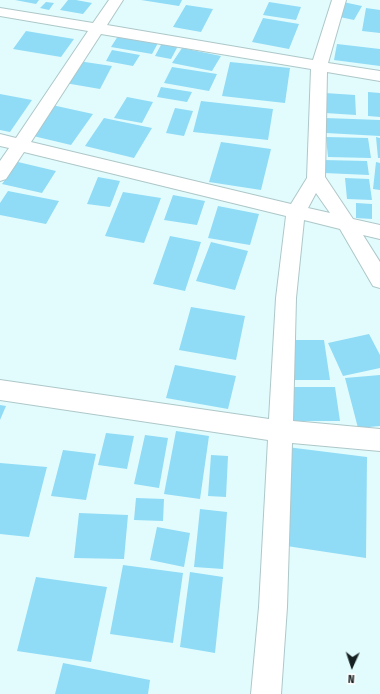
<!DOCTYPE html>
<html>
<head>
<meta charset="utf-8">
<style>
	body { margin:0 }
	#map { position:relative; width:380px; height:694px; overflow:hidden; background:#e2fcfd; font-family:"Fira Sans Condensed",sans-serif }
	canvas { display:block }
	.north { position:absolute; left:332px; top:646px; width:40px; height:40px; -webkit-text-stroke:3px #fff; paint-order:stroke; rotate:183deg; font-size:11px; font-weight:700; line-height:16px; text-align:center; color:#172021 }
	.north::after { content:''; display:block; margin:auto; width:14px; height:18px; background:#172021; clip-path:polygon(50% 0,100% 100%,50% 72%,0 100%) }
</style>
</head>
<body>
<div id="map">
<canvas width="380" height="694"></canvas>
<div class="north">N</div>
</div>
<script>
const c = document.querySelector('canvas').getContext('2d');
c.lineJoin = 'round';
function paint(path, color) {
  c.fillStyle = color;
  c.fill(path, 'evenodd');
}
function poly(rows) {
  const path = new Path2D();
  for (const r of rows) {
    path.moveTo(r[0], r[1]);
    for (let i = 2; i < r.length; i += 2) path.lineTo(r[i], r[i + 1]);
  }
  return path;
}
function trace(path, color, width, dash) {
  c.strokeStyle = color;
  c.lineWidth = width;
  c.lineCap = dash ? 'butt' : 'round';
  c.setLineDash(dash || []);
  c.stroke(path);
}
const building = poly([
	[15,0,39,0,36,4],
	[68,0,76,0,92,3,83,14,60,10],
	[141,0,182,0,179,6],
	[46,2,54,3,49,10,40,8],
	[269,2,301,7,296,20,263,15],
	[343,2,362,6,354,20,335,16],
	[186,5,213,9,201,32,173,27],
	[366,8,380,10,380,33,362,31],
	[263,18,299,24,289,49,252,42],
	[26,31,74,39,61,57,13,49],
	[118,36,158,43,152,54,111,47],
	[162,43,178,46,171,59,155,56],
	[337,44,380,49,380,66,334,60],
	[182,48,221,56,212,71,172,63],
	[112,50,140,55,133,66,106,61],
	[78,61,112,66,100,89,65,83],
	[230,62,290,68,285,103,222,96],
	[172,67,217,74,209,91,164,83],
	[161,87,192,92,187,102,157,97],
	[368,92,380,93,380,117,368,116],
	[325,93,355,95,356,115,325,113],
	[0,94,32,100,10,132,0,130],
	[127,97,153,102,142,123,114,118],
	[201,101,273,109,268,140,193,132],
	[52,105,93,114,71,145,29,135],
	[175,108,193,111,184,136,166,133],
	[104,118,152,128,134,158,85,146],
	[325,118,380,120,380,136,326,133],
	[326,137,368,138,371,158,328,157],
	[376,137,380,138,380,158,378,158],
	[221,142,271,149,261,190,209,182],
	[323,160,367,161,369,175,324,173],
	[18,162,56,171,42,193,2,184],
	[376,162,380,163,380,190,373,189],
	[98,177,120,181,110,207,87,204],
	[345,178,369,179,372,200,347,199],
	[8,191,59,201,46,224,0,215,0,203],
	[123,192,161,198,144,243,105,236],
	[173,195,205,201,197,225,164,220],
	[356,203,372,204,372,219,356,218],
	[218,206,259,214,250,245,208,238],
	[170,236,201,242,185,291,153,284],
	[211,242,248,251,235,290,196,281],
	[191,307,245,316,236,360,179,350],
	[369,334,380,355,380,368,343,376,328,343],
	[285,340,324,340,330,380,290,380],
	[175,365,236,376,228,409,166,398],
	[380,375,380,426,358,428,345,378],
	[289,387,335,387,340,421,292,421],
	[0,405,6,406,0,420],
	[176,431,209,436,200,499,164,494],
	[106,433,134,436,127,469,98,465],
	[145,435,168,438,159,488,134,484],
	[287,447,367,457,366,558,280,545],
	[63,450,96,454,86,500,51,496],
	[211,455,228,456,226,497,208,496],
	[0,463,47,467,29,537,0,534],
	[136,498,164,499,163,521,134,520],
	[200,509,227,512,223,569,194,567],
	[79,513,128,515,124,559,74,558],
	[157,527,190,533,184,567,150,560],
	[123,565,183,573,173,643,110,634],
	[190,572,223,577,215,653,180,647],
	[36,577,107,587,91,662,17,651],
	[63,663,150,680,148,694,55,694]
]);
const minor = poly([
	[109,0,123,0,107,25,313,60,332,0,346,0,328,63,380,71,380,81,327,72,325,177,353,219,380,225,380,239,363,235,380,262,380,288,373,286,340,229,304,220,296,298,293,421,380,429,380,451,292,443,287,607,281,694,251,694,259,607,268,440,0,400,0,380,269,419,276,298,286,216,24,152,6,179,0,181,0,161,9,148,0,146,0,134,16,138,88,31,0,16,0,8,93,23,109,0],
	[101,34,311,69,307,178,291,204,31,142,101,34],
	[316,193,330,213,308,208,316,193]
]);
paint(building, '#90dbf6');
trace(minor, '#aec7c9', 2);
paint(minor, '#fff');
</script>
</body>
</html>
